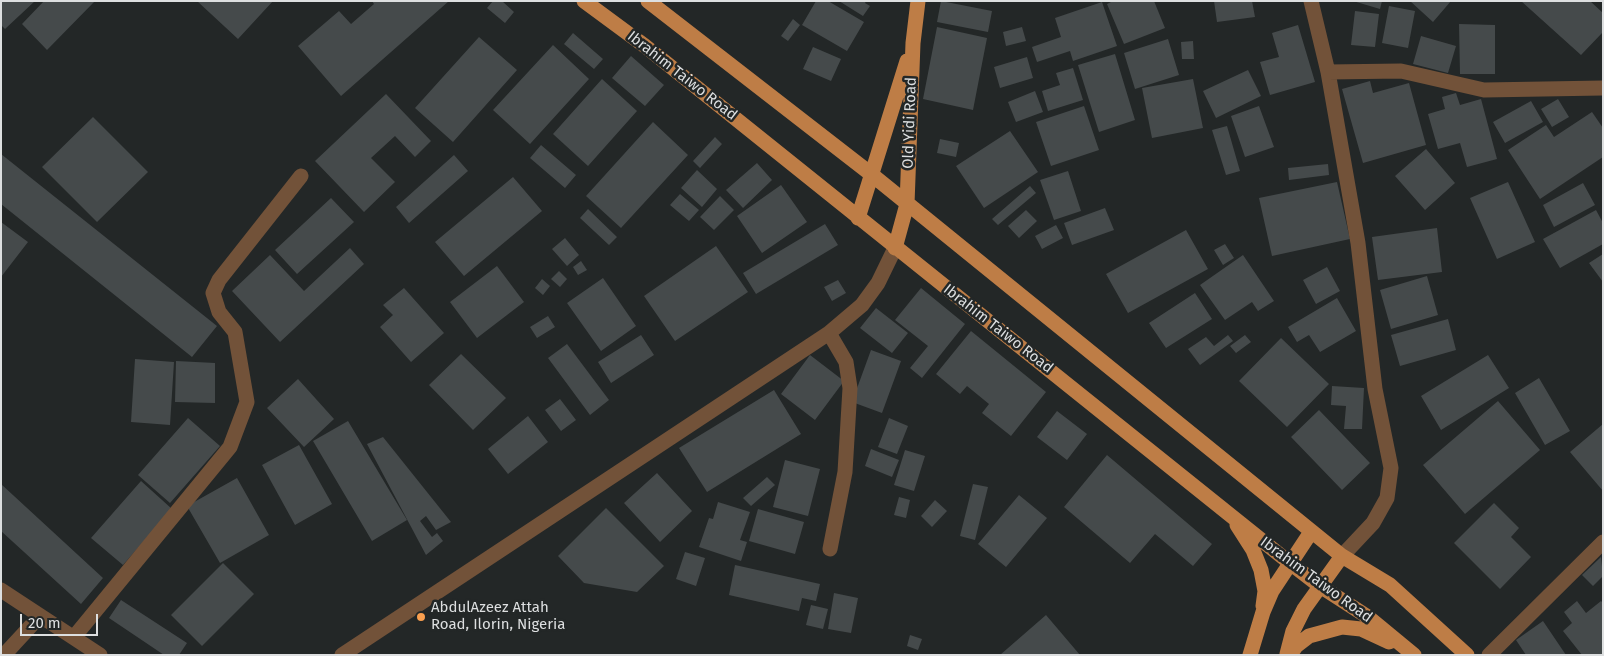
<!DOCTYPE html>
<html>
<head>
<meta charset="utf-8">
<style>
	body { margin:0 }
	#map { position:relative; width:1604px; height:656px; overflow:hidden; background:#232727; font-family:"Fira Sans",sans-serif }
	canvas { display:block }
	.frame { position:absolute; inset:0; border:2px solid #dddfe0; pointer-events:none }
	.scale { position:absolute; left:20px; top:614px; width:78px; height:22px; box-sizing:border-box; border:2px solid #dddfe0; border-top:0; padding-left:6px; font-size:15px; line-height:18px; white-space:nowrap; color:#dddfe0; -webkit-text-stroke:4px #232727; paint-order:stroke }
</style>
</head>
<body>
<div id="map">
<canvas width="1604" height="656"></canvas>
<div class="frame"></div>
<div class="scale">20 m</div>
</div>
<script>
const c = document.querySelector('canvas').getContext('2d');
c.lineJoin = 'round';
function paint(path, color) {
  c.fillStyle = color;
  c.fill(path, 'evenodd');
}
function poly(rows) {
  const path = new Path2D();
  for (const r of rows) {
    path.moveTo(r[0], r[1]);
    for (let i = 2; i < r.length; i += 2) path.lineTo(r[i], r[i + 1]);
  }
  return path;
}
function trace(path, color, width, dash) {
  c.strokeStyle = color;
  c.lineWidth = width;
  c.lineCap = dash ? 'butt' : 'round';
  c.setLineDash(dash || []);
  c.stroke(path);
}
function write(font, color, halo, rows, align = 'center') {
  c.font = font + ' "Fira Sans",sans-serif';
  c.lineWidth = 5;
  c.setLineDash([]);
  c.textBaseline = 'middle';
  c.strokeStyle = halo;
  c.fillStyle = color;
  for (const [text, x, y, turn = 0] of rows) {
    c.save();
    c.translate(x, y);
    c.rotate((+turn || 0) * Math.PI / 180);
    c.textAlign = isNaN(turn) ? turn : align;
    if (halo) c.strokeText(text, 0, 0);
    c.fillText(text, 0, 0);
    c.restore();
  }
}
const building = poly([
	[1,1,35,1,5,29,1,25],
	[44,1,95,1,47,50,22,24],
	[197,1,273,1,238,39],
	[372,1,449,1,341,96,298,46,339,11,351,24,374,4],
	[493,1,502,1,514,12,505,23,487,8],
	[816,1,828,1,864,22,847,51,802,25],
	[839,1,866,1,865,3,870,6,863,16],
	[941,1,992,11,988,32,937,22],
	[1113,1,1154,1,1165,28,1124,44,1107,4],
	[1214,1,1252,1,1255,17,1217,22],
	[1353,1,1382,1,1380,9],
	[1410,1,1451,1,1433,22],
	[1521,1,1590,1,1603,13,1603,32,1581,55],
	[1102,2,1117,46,1073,61,1070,51,1037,62,1032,47,1061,37,1055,18],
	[1389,6,1415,11,1408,48,1382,43],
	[1355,11,1379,14,1375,47,1351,45],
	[793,19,800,25,788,41,781,36],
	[1459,24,1495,25,1495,74,1460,74],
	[1298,25,1315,82,1270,95,1260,62,1279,57,1272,33],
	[937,27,987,38,973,110,923,99],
	[1022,27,1026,41,1006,46,1003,32],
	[573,33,603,59,594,69,564,44],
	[1421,36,1456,46,1448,73,1413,64],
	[479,37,517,70,453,142,415,108],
	[1168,39,1179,75,1135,89,1124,53],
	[1193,41,1194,59,1182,59,1181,42],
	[553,45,589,79,530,144,493,110],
	[813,47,841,59,831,81,803,69],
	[1115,54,1135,120,1099,132,1078,65],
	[631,56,664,85,645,106,612,78],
	[1027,57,1033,78,1000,88,994,67],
	[1073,68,1083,100,1048,111,1042,91,1060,85,1056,73],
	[1248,70,1261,96,1216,118,1203,91],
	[602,79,637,111,588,166,553,134],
	[1193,79,1203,128,1152,138,1142,88],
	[1370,81,1373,93,1409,83,1426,145,1363,163,1342,89],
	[1035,91,1043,112,1016,122,1008,102],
	[1456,93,1460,105,1481,99,1497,159,1467,167,1460,143,1438,149,1428,114,1445,109,1442,97],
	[386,94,431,141,415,157,395,136,371,158,395,182,364,212,315,161],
	[1558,99,1569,117,1552,127,1541,109],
	[1531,101,1543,122,1505,143,1493,122],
	[1084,106,1099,150,1051,166,1036,122],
	[1259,106,1274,147,1245,157,1231,116],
	[1592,112,1603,128,1603,157,1540,199,1508,150,1546,125,1554,137],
	[93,117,148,172,97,222,42,167],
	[653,122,688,155,621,228,586,196],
	[1227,126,1240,171,1226,175,1212,130],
	[1010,131,1038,172,984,208,956,166],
	[715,137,722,144,700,168,693,161],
	[940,139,959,143,956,157,937,153],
	[541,145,576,175,565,188,530,158],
	[1426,149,1455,183,1425,210,1395,176],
	[1,154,217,326,192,357,1,204],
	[454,155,468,171,409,223,396,207],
	[757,163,772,180,743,208,726,190],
	[1328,164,1329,175,1289,180,1288,168],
	[697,170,717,189,702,207,681,188],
	[1068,171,1081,211,1054,220,1040,180],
	[513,177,542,211,464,276,435,242],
	[1337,182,1350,239,1272,256,1259,198],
	[1508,182,1535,242,1497,259,1470,198],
	[1583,183,1595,205,1554,227,1543,205],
	[781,185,807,222,762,253,737,216],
	[1030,186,1036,193,998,225,992,219],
	[680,194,699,210,689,221,670,205],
	[720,196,734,210,714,230,700,217],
	[331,198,354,222,297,274,275,250],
	[1105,208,1114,230,1072,245,1064,223],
	[588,209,617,237,609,245,580,218],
	[1026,210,1037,221,1019,238,1008,226],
	[1596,210,1603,223,1603,244,1560,268,1543,239],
	[1,222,28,242,1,277],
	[825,224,838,245,756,294,743,273],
	[1056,225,1063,238,1042,249,1035,236],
	[1437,228,1442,272,1378,280,1372,237],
	[1186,230,1208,269,1128,313,1106,274],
	[565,238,579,255,567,266,552,249],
	[1225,244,1234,258,1223,265,1214,250],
	[716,246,748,292,675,341,644,296],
	[350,248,364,264,280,342,232,291,270,255,304,291],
	[1603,254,1603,282,1589,263],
	[1243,255,1274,301,1258,311,1252,302,1225,320,1200,285],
	[581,261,587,270,578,275,573,267],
	[497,266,524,302,477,338,450,302],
	[1327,267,1340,291,1316,304,1303,280],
	[559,271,567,279,560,287,551,279],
	[1427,276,1438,315,1391,329,1380,290],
	[603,278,636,326,601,351,567,303],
	[542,279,550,286,543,295,535,288],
	[838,280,846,293,832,301,824,287],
	[404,288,444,333,411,362,380,327,393,315,383,305],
	[921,288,965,324,922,378,910,368,928,346,895,320],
	[1195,293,1212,319,1166,348,1149,323],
	[1337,298,1356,331,1320,352,1309,335,1297,342,1288,327],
	[876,308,908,333,892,353,860,328],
	[548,316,555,327,537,338,530,327],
	[1448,319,1456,350,1400,366,1391,335],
	[971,331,1046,392,1011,436,982,413,989,404,967,386,960,394,936,374],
	[641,335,654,355,611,383,598,362],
	[1228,335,1233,341,1200,365,1188,349,1206,337,1214,346],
	[1245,335,1251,342,1236,353,1230,346],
	[1281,338,1329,384,1287,427,1239,381],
	[567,344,609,400,590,415,548,358],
	[871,350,901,361,882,413,852,402],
	[461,354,506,398,473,430,429,385],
	[810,355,844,381,815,420,781,394],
	[1488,355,1509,388,1441,430,1421,396],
	[135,359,174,362,170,425,131,422],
	[176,361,215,363,215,403,175,402],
	[1539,378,1570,431,1545,445,1515,393],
	[298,379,334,419,304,447,267,408],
	[1332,386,1364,388,1362,429,1344,429,1346,406,1331,405],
	[774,390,801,434,707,492,679,448],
	[560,399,576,420,561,431,545,410],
	[1498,401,1540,450,1465,514,1423,465],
	[1319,410,1370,463,1342,490,1291,437],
	[1057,411,1087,434,1067,460,1037,437],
	[528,416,548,442,508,474,488,449],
	[188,418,220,446,170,503,138,475],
	[889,418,908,426,897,454,878,447],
	[348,421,407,520,372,541,313,441],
	[1603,424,1603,491,1570,452],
	[383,437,451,522,436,530,426,516,420,521,432,537,437,533,443,541,426,555,367,444],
	[299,445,332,504,295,525,262,465],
	[871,449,899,460,892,477,865,466],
	[905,450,925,456,914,491,894,485],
	[1107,455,1212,544,1193,566,1155,534,1130,563,1064,507],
	[785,460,820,469,808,516,773,507],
	[657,473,692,511,660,542,624,503],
	[767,477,775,485,751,506,743,498],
	[237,478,269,535,220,563,187,506],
	[141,481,172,509,123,565,91,538],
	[1,484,103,578,81,604,1,531],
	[973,484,988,487,975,540,960,536],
	[1019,495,1047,518,1006,567,978,544],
	[899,497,910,500,906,518,894,515],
	[935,500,947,511,932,527,921,516],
	[718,502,750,512,740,540,747,542,741,561,699,547,709,518,713,519],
	[1494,503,1519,528,1511,537,1531,557,1500,589,1454,543],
	[606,508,664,566,637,592,584,583,558,556],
	[758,509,804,522,795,554,749,541],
	[685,552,705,558,696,586,676,579],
	[1601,557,1603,576,1593,586,1582,575],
	[223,563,254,594,202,646,171,615],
	[735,565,820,584,816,601,802,598,799,611,729,595],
	[834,593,858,598,851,633,828,629],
	[121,600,187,643,179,655,164,655,109,618],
	[1577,601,1586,613,1601,601,1603,603,1603,655,1582,655,1563,631,1572,623,1564,612],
	[811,605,828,609,823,629,806,625],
	[1046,615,1080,655,1000,655],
	[1543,621,1566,655,1526,655,1516,640],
	[910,635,922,639,918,650,907,646]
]);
const minor = poly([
	[1311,1,1328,72,1358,243,1375,389,1391,468,1387,498,1373,523,1342,556],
	[1328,72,1401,71,1484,90,1603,88],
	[829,333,846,362,850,388,845,472,830,549],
	[1,590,100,655],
	[74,637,230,447,247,402,235,332,219,312,213,293,219,280,301,176],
	[4,655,40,616],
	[342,655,829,333,862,305,878,283,895,248],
	[1489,655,1603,542]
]);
const major = poly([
	[584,1,645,46,1290,563,1320,586,1368,617,1414,655],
	[648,1,871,174,1342,556,1390,585,1467,655],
	[858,218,907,61],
	[895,248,907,204,913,43,918,1],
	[1237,525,1253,550,1261,570,1265,591,1263,606],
	[1287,654,1293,631,1304,609,1342,556],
	[1250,655,1263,612,1272,591,1311,532],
	[1290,655,1296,646,1309,636,1342,627,1361,629,1389,642]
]);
const markers = [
	[421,617,5,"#fa9f4f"]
];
const streetNames = [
	["Ibrahim Taiwo Road",682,76,38],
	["Old Yidi Road",910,123,-88],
	["Ibrahim Taiwo Road",998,329,38],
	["Ibrahim Taiwo Road",1316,580,36]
];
const poiNames = [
	["AbdulAzeez Attah",431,608],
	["Road, Ilorin, Nigeria",431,625]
];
paint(building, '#454a4b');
trace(minor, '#725239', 15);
trace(major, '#be7d46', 15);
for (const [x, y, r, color] of markers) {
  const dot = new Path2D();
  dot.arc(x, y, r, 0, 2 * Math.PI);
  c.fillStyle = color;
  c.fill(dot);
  trace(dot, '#232727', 2);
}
write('15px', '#dddfe0', '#232727', streetNames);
write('15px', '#dddfe0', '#232727', poiNames, 'left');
</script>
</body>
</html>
